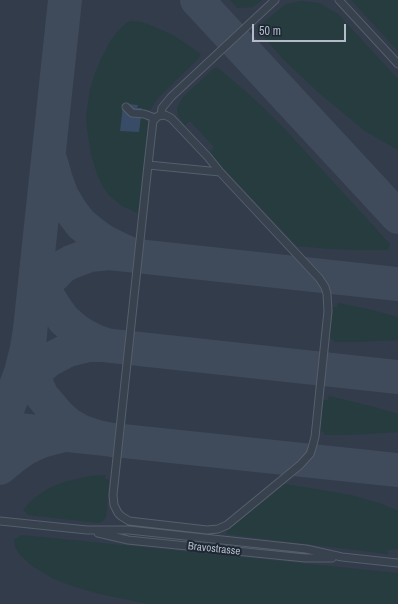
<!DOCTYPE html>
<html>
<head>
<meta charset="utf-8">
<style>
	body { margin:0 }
	#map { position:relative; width:398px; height:604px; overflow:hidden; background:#242f3e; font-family:"Archivo Narrow",sans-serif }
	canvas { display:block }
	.scale { position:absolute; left:252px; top:24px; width:94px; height:18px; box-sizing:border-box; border:2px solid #b4bcc9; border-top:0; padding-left:5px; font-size:12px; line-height:14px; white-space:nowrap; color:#b4bcc9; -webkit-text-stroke:3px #1d2633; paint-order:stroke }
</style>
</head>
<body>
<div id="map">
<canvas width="398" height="604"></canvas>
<div class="scale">50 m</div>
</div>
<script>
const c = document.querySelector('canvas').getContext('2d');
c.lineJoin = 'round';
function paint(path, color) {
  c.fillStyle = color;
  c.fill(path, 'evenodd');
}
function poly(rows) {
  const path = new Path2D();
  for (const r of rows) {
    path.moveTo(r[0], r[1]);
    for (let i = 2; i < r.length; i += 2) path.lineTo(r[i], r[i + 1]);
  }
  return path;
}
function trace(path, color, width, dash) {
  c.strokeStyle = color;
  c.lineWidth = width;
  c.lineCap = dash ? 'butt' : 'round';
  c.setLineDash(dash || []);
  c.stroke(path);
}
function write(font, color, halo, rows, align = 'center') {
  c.font = font + ' "Archivo Narrow",sans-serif';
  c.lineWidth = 4;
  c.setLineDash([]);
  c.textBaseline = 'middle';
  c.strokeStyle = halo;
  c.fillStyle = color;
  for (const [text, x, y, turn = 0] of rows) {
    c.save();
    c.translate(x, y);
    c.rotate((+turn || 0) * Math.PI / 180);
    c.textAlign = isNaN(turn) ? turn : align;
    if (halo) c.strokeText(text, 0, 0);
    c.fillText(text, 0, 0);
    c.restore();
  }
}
const airport = poly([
	[0,0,398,0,398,604,0,604]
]);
const green = poly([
	[230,0,262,0,253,7,237,8],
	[351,0,398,0,398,51],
	[301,1,319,3,338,14,398,79,398,150,365,131,319,93,283,59,256,28,286,4],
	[131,21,141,22,150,25,173,35,201,54,198,59,191,66,160,96,155,102,151,109,145,112,133,108,133,104,123,103,122,113,141,117,144,118,148,123,138,213,122,206,108,194,103,187,97,174,91,154,87,129,86,115,90,90,94,76,101,59,111,40,117,32,126,23],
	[217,67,251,96,282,126,390,244,388,250,360,250,332,249,297,246,209,153,214,147,190,121,185,125,179,117,177,112,177,108,183,97,212,70],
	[338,303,368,309,398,317,398,340,357,342,334,342,334,340,330,338,333,307,337,307],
	[329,396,378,408,398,414,398,432,347,435,324,435,324,432,320,431,323,400,328,400],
	[105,475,105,479,109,480,106,517,103,521,99,523,28,515,28,514,23,510,33,499,49,488,64,482,90,476],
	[285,484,351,495,382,504,398,511,398,549,387,550,388,554,226,534,227,531],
	[22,535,398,573,398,604,149,604,100,594,72,586,52,578,32,566,20,555,15,547,14,540]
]);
const water = poly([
	[125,104,138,105,137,108,142,108,139,132,120,131,123,106,124,106]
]);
const taxiway = poly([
	[197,0,398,217],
	[51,162,56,180,62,196,71,211,81,224,92,233,103,241,121,250,128,253],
	[40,270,43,284,49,298,56,309,64,320,77,331,87,337,97,342,110,346],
	[20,388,31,375,49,360,68,350,89,345,103,345,398,377],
	[0,428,398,470],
	[0,430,21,372,27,348,30,329,65,0],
	[112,440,97,437,82,432,68,424,59,416,42,396,36,383,31,369,30,361,29,346,32,313,36,300,42,289,50,279,62,267,71,262,90,255,109,253,398,284],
	[0,468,12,458,26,448,41,441,60,436]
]);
const lane = poly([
	[339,0,398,64],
	[126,107,132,113,144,114,155,118],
	[161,115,162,108,171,97,275,0],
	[148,165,220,172,319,278,325,287,327,294,328,311,315,437,312,448,310,454,300,465,227,525,218,529,207,530,129,521,121,516,118,513,114,505,113,495,148,165],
	[148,165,153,121,158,116,165,115,171,118,208,157,220,172],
	[0,521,87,530,129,530,306,549,342,557,398,563],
	[98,533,128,540,305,558,332,558]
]);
const streetNames = [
	["Bravostrasse",214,549,6]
];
paint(airport, '#323c4b');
paint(green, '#263c3f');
paint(water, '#394c67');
trace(taxiway, '#3f4a5a', 34);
trace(lane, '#565f6c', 9);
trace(lane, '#38414e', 7);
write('11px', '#b4bcc9', '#1d2633', streetNames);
</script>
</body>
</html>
